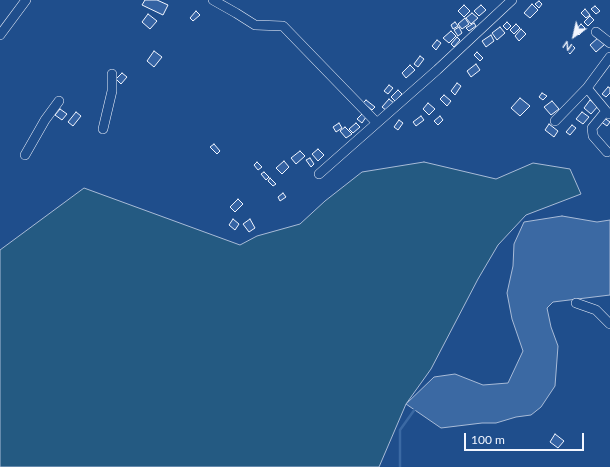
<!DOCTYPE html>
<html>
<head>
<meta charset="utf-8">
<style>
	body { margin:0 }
	#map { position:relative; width:610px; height:467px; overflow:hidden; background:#1f4e8c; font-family:Lato,sans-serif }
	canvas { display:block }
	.north { position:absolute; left:554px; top:16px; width:40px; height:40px; -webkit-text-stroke:3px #1f4e8c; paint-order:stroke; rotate:214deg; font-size:11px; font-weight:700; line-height:16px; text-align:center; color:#f2f6ff }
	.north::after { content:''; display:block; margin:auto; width:14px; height:18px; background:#f2f6ff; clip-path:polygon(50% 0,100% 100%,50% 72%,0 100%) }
	.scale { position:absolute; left:464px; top:433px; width:120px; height:18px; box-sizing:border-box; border:2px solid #f2f6ff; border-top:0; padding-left:5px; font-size:12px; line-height:14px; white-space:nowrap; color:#f2f6ff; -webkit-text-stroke:3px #1f4e8c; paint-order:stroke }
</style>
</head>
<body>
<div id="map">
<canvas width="610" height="467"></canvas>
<div class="north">N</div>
<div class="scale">100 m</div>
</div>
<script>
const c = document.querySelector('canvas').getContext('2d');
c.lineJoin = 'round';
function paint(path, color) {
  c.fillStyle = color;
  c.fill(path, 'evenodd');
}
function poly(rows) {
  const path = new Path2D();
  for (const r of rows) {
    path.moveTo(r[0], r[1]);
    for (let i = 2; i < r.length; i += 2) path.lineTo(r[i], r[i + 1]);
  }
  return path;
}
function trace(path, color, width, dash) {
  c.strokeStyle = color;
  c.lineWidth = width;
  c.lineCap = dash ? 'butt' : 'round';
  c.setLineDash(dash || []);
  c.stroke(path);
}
const green = poly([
	[424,162,496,179,533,163,570,169,581,194,526,215,498,245,478,279,431,369,406,404,379,467,0,467,0,250,84,188,240,245,257,236,300,224,325,201,362,172,424,162]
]);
const water = poly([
	[562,216,597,222,610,220,610,295,553,302,547,308,551,327,558,346,555,386,541,407,531,415,516,417,496,423,482,423,441,428,406,404,434,377,455,374,483,385,508,383,523,351,512,319,507,293,513,266,514,244,524,222,562,216]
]);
const stream = poly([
	[400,467,400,430,415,409]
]);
const building = poly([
	[145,0,157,0,168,5,163,15,142,5,145,0],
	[539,1,542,4,539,8,535,4,539,1],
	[532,4,538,10,530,18,524,13,532,4],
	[464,5,470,11,464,17,458,11,464,5],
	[481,5,486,10,479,16,474,11,481,5],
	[595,6,600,11,596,14,591,9,595,6],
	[585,9,590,15,586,18,581,13,585,9],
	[196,11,200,15,193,21,190,18,196,11],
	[472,13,478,18,471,24,466,18,472,13],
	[148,14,157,21,150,29,142,22,148,14],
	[590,16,594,20,588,26,584,22,590,16],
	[465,18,469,24,462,29,458,24,465,18],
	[455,22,458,26,453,29,451,25,455,22],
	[507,22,511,26,507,30,503,26,507,22],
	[474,23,476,26,469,31,466,28,474,23],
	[516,24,520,28,514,34,510,30,516,24],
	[581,24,585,28,579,35,575,31,581,24],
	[459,27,462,33,458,36,454,30,459,27],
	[500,27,505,33,497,40,492,33,500,27],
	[521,29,526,34,519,41,515,36,521,29],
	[451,31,456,36,449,43,443,38,451,31],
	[491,35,494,41,486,47,482,41,491,35],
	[457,37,460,40,454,47,451,44,457,37],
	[599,37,605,44,596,52,590,45,599,37],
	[437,40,441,43,436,50,432,46,437,40],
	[572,45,575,48,570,54,567,51,572,45],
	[154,51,162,57,154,67,147,61,154,51],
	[477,52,483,58,480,61,474,55,477,52],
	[420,56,424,59,418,67,414,64,420,56],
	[476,64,480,70,471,77,467,71,476,64],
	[410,65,415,70,406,78,402,73,410,65],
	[122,73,127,77,121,84,116,79,122,73],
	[457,83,461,86,455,95,451,91,457,83],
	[389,85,393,88,388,94,384,91,389,85],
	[608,87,610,88,610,93,606,97,602,94,608,87],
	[398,90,402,94,395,101,391,97,398,90],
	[542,93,547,96,543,100,539,97,542,93],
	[444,95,451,101,447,106,440,99,444,95],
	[520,98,530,106,520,116,511,108,520,98],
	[389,99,394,103,387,111,382,107,389,99],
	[366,100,375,107,372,110,363,103,366,100],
	[590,100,598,106,591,114,584,108,590,100],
	[552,101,559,109,551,115,544,107,552,101],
	[428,103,435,109,429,115,423,109,428,103],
	[60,109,67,114,62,120,55,115,60,109],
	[76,112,81,116,73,126,68,122,76,112],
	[582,112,589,117,583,124,576,119,582,112],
	[362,114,366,117,362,123,357,119,362,114],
	[421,116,424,120,416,126,413,122,421,116],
	[440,116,443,120,438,125,434,121,440,116],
	[603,117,610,122,607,126,600,121,603,117],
	[399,120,403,123,398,130,394,127,399,120],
	[339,123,342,128,336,132,333,127,339,123],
	[356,123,360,127,353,133,349,129,356,123],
	[549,124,558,131,554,137,545,130,549,124],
	[572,125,576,128,570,135,566,132,572,125],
	[345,127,352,134,346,138,340,131,345,127],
	[214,144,220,151,217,154,210,147,214,144],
	[318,149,324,155,318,161,312,154,318,149],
	[300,151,305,156,296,164,291,158,300,151],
	[310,158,314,164,311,167,306,160,310,158],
	[284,161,289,167,282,174,276,168,284,161],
	[257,162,262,167,258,170,254,165,257,162],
	[264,172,269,177,266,180,261,174,264,172],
	[270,178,276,184,273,186,268,181,270,178],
	[283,193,286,197,280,201,278,197,283,193],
	[238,199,243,204,235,212,230,207,238,199],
	[233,219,239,224,235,230,229,225,233,219],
	[250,219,255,228,249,232,243,224,250,219],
	[555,434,564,441,558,448,550,442,555,434]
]);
const minor = poly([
	[213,0,236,13,255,25,283,26,377,123],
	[596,32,610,43],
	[0,35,26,0],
	[587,88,606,111,609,114],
	[606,111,592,128,593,136,607,152],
	[555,121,587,88,610,57],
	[103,129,112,91,112,74],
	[25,155,45,120,59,101],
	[319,174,437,70,512,0],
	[576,303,596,310,610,324]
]);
paint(green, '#245a82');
trace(green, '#a8bbd7', 1);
paint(water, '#3b69a3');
trace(water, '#a8bbd7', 1);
trace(stream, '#3b69a3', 2.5);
paint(building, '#3563a3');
trace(building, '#f2f6ff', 1);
trace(minor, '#f2f6ff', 10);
trace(minor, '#1f4e8c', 9);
</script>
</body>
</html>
